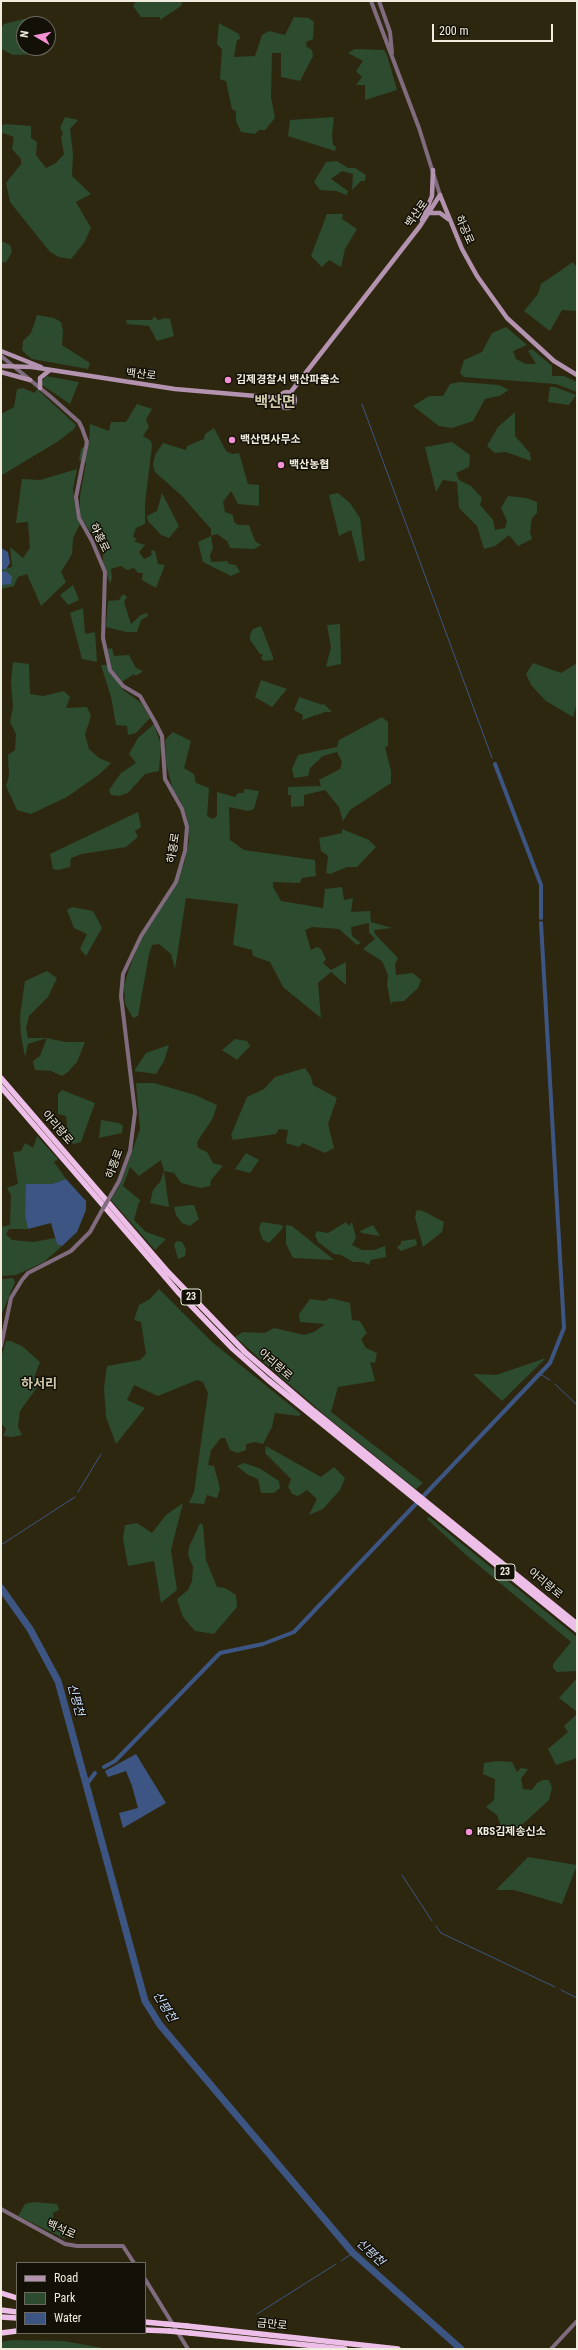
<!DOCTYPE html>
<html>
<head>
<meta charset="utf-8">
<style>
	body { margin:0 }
	#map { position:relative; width:578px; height:2350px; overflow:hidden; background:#2e2710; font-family:"Roboto Condensed",sans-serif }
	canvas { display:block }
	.frame { position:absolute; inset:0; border:2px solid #f0ecde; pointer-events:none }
	.legend { position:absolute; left:16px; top:2262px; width:130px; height:72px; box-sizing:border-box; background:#131007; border:1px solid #6b685d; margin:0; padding:5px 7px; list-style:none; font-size:12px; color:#f0ecde }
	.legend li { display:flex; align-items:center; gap:8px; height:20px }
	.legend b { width:20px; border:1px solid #6b685d }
	.north { position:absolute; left:16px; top:16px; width:40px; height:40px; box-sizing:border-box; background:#131007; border:1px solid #6b685d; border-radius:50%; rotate:279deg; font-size:11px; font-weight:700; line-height:16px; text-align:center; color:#f0ecde }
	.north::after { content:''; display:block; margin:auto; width:14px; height:18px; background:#f491d3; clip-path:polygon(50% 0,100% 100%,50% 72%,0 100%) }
	.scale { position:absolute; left:432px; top:24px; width:121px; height:18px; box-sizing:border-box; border:2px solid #f0ecde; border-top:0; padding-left:5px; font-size:12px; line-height:14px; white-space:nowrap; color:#f0ecde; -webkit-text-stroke:3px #131007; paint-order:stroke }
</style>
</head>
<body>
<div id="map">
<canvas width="578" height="2350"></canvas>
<div class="frame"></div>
<ul class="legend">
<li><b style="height:5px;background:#b393b0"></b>Road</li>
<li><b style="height:11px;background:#2c4b2f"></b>Park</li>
<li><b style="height:11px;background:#3d5582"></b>Water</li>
</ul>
<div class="north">N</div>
<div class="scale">200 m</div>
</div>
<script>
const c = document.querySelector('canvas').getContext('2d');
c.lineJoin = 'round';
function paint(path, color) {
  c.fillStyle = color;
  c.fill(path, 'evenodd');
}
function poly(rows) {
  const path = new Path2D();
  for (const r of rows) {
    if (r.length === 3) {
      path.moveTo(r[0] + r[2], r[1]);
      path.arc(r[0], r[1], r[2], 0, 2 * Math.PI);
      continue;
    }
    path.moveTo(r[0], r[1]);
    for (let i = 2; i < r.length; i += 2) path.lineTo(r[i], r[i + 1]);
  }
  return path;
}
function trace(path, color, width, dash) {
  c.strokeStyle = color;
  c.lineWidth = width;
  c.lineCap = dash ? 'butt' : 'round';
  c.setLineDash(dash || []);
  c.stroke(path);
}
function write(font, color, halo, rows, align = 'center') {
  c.font = font + ' "Roboto Condensed","Noto Sans KR",sans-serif';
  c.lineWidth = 3;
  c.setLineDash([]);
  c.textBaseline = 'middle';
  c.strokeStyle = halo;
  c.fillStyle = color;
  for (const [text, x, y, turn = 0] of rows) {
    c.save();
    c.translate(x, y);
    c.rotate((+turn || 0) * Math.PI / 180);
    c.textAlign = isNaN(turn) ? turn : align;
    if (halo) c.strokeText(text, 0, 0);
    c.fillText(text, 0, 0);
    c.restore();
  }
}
const green = poly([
	[136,1,183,1,181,6,160,20,160,17,141,17,133,6],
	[294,17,309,18,314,22,313,39,306,42,307,47,312,50,313,56,300,81,281,77,281,53,272,53,271,97,275,118,265,130,259,130,255,134,241,132,236,121,236,111,232,109,226,81,220,79,222,49,217,44,219,23,239,34,240,39,237,40,234,57,255,56,262,35,269,31,285,35],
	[28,18,34,24,24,24,24,48,41,48,39,54,13,55,1,49,1,28,4,24],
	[355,49,384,50,387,55,397,90,365,100,365,85,356,85,362,77,356,71,363,61,348,53],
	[65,117,78,120,70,129,73,154,72,176,91,194,76,202,91,228,84,243,71,259,59,257,50,252,10,202,6,183,21,164,21,159,12,149,14,137,3,133,1,135,1,126,5,124,31,126,31,138,37,142,36,155,46,168,56,163,64,154,61,138,63,133,60,128],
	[334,117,332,135,333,145,336,147,335,151,288,136,290,120],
	[337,161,348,168,355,168,366,175,365,181,361,181,352,190,353,174,342,171,331,179,348,191,347,195,336,191,320,190,314,182,326,162],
	[327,214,343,214,342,219,357,229,345,249,341,267,329,260,322,267,311,256],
	[1,241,10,245,12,252,6,262,1,263],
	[573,262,577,268,577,311,562,310,550,331,524,311,538,294,541,284],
	[37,315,54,318,61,322,63,331,62,345,90,363,88,369,32,359,27,355,22,350,23,341,31,333],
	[154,316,158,320,165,318,170,319,174,336,157,341,149,326,127,324,126,320,152,320],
	[506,327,527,345,513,351,516,359,526,364,536,364,528,351,532,349,552,366,552,376,564,376,577,382,577,392,556,384,464,377,460,373,464,360,482,352,492,333],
	[46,376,79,382,70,404,42,385,42,381],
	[460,382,499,385,509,390,499,396,485,399,473,421,452,428,439,426,413,406,429,396,443,396,450,384],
	[550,387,555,387,576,395,569,405,548,402],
	[23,388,35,393,37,389,76,425,74,429,57,442,2,475,1,414,14,407,17,389],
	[137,404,152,409,146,419,149,427,143,436,151,441,152,446,145,503,145,524,136,528,133,537,136,538,135,542,145,545,139,552,144,559,152,555,151,550,155,551,158,564,165,565,156,588,142,580,143,573,138,573,134,568,127,570,121,566,111,569,112,578,110,584,103,562,103,550,82,520,80,513,80,496,86,463,79,460,81,449,89,444,90,424,109,431,111,422,126,422],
	[515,412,515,436,530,453,531,461,506,452,495,453,487,446,498,427],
	[214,428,226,451,232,454,239,453,248,484,259,485,259,506,238,504,231,491,223,502,225,512,233,515,234,522,238,525,249,525,255,541,261,545,254,549,230,548,227,541,217,534,211,536,213,548,210,555,211,562,227,561,229,564,236,565,240,572,231,576,203,562,198,542,211,536,211,529,182,496,155,472,153,465,155,455,163,443,186,450,187,446,204,439,205,434],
	[452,442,470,455,469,467,456,473,459,480,471,486,482,498,480,505,493,520,495,530,505,528,507,521,501,508,508,496,526,498,537,502,537,513,532,518,530,532,532,539,518,546,509,535,495,546,484,549,477,526,459,508,457,482,443,480,436,492,425,447],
	[77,469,73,489,77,517,80,524,73,538,72,554,61,572,66,582,41,606,27,574,18,577,14,586,1,589,1,570,12,567,10,547,23,558,30,548,28,522,16,523,22,479,40,480],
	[162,493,179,526,169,538,161,535,148,521,147,516,157,511],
	[338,493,350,503,360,518,365,560,359,562,351,530,339,536,329,495],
	[73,585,79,600,68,605,60,595],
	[123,594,127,597,124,602,131,624,141,615,147,613,148,616,141,620,137,632,126,632,106,627,108,601,119,600],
	[83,608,85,634,95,632,97,662,82,659,70,613],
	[340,624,341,664,326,667,331,647,327,625],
	[261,626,273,657,273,660,264,661,261,658,263,654,260,654,250,640,250,635,253,629],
	[112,648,114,656,129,655,136,668,143,671,136,676,134,674,122,682,111,668,107,649],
	[13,662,29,664,30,694,43,696,64,691,70,697,66,708,87,707,91,716,85,735,89,749,99,758,111,763,101,773,67,797,31,814,17,810,6,786,9,776,8,755,15,750,16,734,10,722,13,707,11,682],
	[533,663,561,673,577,663,577,703,573,717,546,701,531,685,526,674],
	[101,665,108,665,122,689,141,703,150,718,136,733,128,735,127,726,116,725,111,697],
	[261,680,287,689,272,707,255,697],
	[299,697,323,705,323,703,332,712,325,712,302,720,303,715,294,710],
	[382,717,388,722,388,746,385,747,391,771,391,783,350,810,343,821,339,807,325,790,304,795,304,806,291,807,291,795,288,795,288,787,321,786,319,780,340,769,342,762,337,752,323,756,310,768,308,776,294,778,292,769,298,755,337,747,339,740],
	[154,724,161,745,159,771,145,774,128,793,119,796,111,795,109,790,121,773,136,763,129,754,138,738],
	[173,732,191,741,184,768,194,774,196,783,209,788,207,816,213,819,217,816,217,792,235,797,238,793,243,793,245,789,259,791,254,809,248,811,229,807,230,840,244,850,315,860,316,876,302,878,300,883,273,882,273,887,281,901,323,908,325,889,342,887,344,900,353,898,351,912,370,911,371,922,392,928,374,930,375,934,398,958,395,964,396,975,413,973,421,980,418,988,404,1001,392,1002,391,1005,387,985,388,975,382,961,363,949,375,939,369,932,369,923,351,927,352,936,361,943,357,945,339,929,312,927,305,930,311,950,317,947,321,949,326,959,323,963,331,970,346,962,346,985,331,972,318,983,321,1018,283,987,270,962,253,956,252,950,233,945,238,904,186,898,175,969,171,954,159,944,152,945,149,954,138,1016,133,1018,125,1004,124,986,129,969,140,941,184,864,189,841,186,814,180,800,173,790,166,764,165,740],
	[138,812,141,827,135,831,138,837,126,847,82,854,71,858,70,867,58,870,53,869,50,854],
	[342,829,369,840,376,847,357,867,347,867,330,874,326,873,328,856,321,851,319,838,342,833],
	[72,907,93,911,102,928,86,956,80,949,87,934,74,928,67,910],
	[47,971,57,978,48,997,29,1016,26,1028,28,1038,47,1038,65,1042,85,1042,77,1062,68,1072,62,1076,51,1071,35,1070,33,1061,40,1056,47,1038,28,1044,25,1057,21,1036,20,1016,25,981],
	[235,1039,247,1041,250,1046,237,1060,222,1050],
	[169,1045,164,1061,156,1074,134,1071,146,1053],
	[305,1068,311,1077,313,1085,337,1098,328,1124,334,1148,325,1153,303,1143,299,1147,286,1143,288,1130,279,1129,276,1134,233,1140,231,1135,247,1097,264,1089,275,1077],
	[136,1083,154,1083,195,1095,217,1105,213,1118,197,1142,198,1148,207,1152,213,1163,223,1166,211,1180,210,1186,201,1188,181,1183,174,1173,164,1171,169,1207,150,1203,153,1190,160,1182,164,1171,161,1160,139,1176,130,1167,123,1186,141,1201,139,1202,134,1220,146,1232,166,1239,155,1250,111,1200,121,1182,140,1129],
	[62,1090,95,1103,81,1142,73,1144,68,1134,66,1116,58,1114,58,1094],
	[101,1120,119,1123,123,1126,122,1133,99,1138],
	[37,1136,58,1159,54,1162,66,1179,52,1184,27,1184,25,1216,28,1229,9,1229,6,1234,12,1240,33,1242,55,1238,57,1244,62,1246,44,1262,16,1275,1,1276,1,1227,10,1225,11,1195,7,1188,18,1184,13,1152,21,1151,25,1143,33,1148],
	[246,1153,259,1160,250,1173,235,1169],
	[190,1205,194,1205,199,1219,190,1226,182,1223,176,1215,174,1207],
	[417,1210,423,1211,444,1222,442,1232,423,1247,415,1217],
	[261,1222,282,1225,283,1228,269,1243,263,1240,259,1230],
	[346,1222,349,1226,352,1222,356,1238,352,1245,362,1250,374,1250,385,1246,386,1257,371,1260,369,1265,363,1262,353,1262,341,1255,334,1254,318,1242,315,1235,317,1231,328,1233],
	[286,1225,292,1226,334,1260,293,1258,286,1244],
	[373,1225,380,1236,362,1233,360,1231],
	[416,1239,417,1245,401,1251,397,1247,401,1244,401,1241],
	[177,1241,182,1242,186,1249,185,1256,178,1259,174,1244],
	[13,1278,15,1282,1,1316,1,1279],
	[159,1289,212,1342,301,1414,299,1416,275,1413,272,1427,263,1444,255,1442,246,1444,246,1450,237,1453,230,1450,225,1438,221,1438,211,1450,208,1465,214,1466,220,1489,217,1498,207,1495,204,1504,189,1503,194,1492,208,1393,203,1382,197,1380,158,1396,134,1385,127,1400,145,1408,116,1444,106,1417,104,1388,107,1366,140,1360,146,1354,141,1322,134,1320,139,1305,150,1299],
	[330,1298,350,1303,352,1320,360,1321,367,1333,361,1339,366,1348,377,1353,375,1363,370,1362,375,1381,338,1387,331,1412,423,1483,416,1489,327,1417,235,1337,243,1332,265,1333,274,1328,304,1335,314,1332,325,1324,300,1322,299,1314,310,1299,325,1301],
	[6,1341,11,1341,22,1346,40,1362,34,1378,41,1382,20,1411,18,1427,22,1435,12,1437,3,1436,6,1429,1,1423,1,1358],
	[546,1358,502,1401,473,1374,496,1375],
	[266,1446,321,1477,334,1467,345,1478,340,1490,323,1509,309,1515,317,1499,307,1490,298,1496,292,1494,288,1487,291,1479,265,1453],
	[244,1463,259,1468,279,1481,280,1488,274,1493,261,1493,258,1479,248,1475,237,1466],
	[183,1503,171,1550,177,1590,161,1603,154,1561,128,1566,123,1539,125,1525,137,1523,152,1533,166,1515],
	[429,1517,577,1637,577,1671,557,1672,553,1668,553,1664,571,1642,466,1555,427,1519],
	[200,1523,203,1525,206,1560,217,1587,225,1588,236,1595,237,1607,214,1634,195,1631,183,1617,177,1599,188,1590,192,1581,193,1567,188,1555,189,1547],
	[577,1678,577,1712,559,1698],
	[577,1714,577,1758,556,1765,548,1749,568,1732,564,1726],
	[497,1761,512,1762,517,1772,521,1768,528,1769,521,1779,523,1789,532,1790,537,1783,543,1780,549,1780,552,1788,549,1800,513,1833,498,1831,500,1823,497,1815,486,1807,494,1800,495,1779,483,1774,484,1763],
	[528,1857,577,1865,562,1904,514,1890,496,1890],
	[33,2202,57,2204,59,2210,53,2213,54,2225,60,2224,65,2239,18,2216,25,2204],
	[12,2340,64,2341,108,2349,1,2349,1,2342]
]);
const water = poly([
	[1,548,8,552,10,563,6,569,1,570],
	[6,571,12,577,11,584,1,585,1,572],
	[66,1179,86,1201,86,1210,77,1232,62,1246,57,1244,51,1223,28,1229,25,1216,26,1184,52,1184],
	[136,1754,166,1803,123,1828,119,1813,138,1808,132,1786,126,1771,108,1777,105,1771]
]);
const stream = poly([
	[362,404,492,758],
	[495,763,495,764],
	[540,1374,550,1380],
	[555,1384,577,1405],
	[78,1492,101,1454],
	[1,1545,75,1497],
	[402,1875,432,1921],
	[436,1926,441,1933,555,1987],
	[561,1990,577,1998],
	[341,2261,353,2253],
	[257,2314,336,2264]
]);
const canal = poly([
	[495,764,541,885,541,918],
	[104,1767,115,1761,220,1653,263,1644,294,1632,550,1363,564,1328,541,923],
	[86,1785,95,1773]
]);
const river = poly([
	[1,1588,30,1629,58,1681,145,2001,160,2025,353,2253,461,2349]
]);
const tertiary = poly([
	[371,1,419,128,440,195],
	[379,1,390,32,392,53],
	[1,356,51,397,79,422,82,428,87,442,76,497,79,518,92,541,105,572,103,638,110,670,123,686,140,696,155,722,162,736,165,779,182,809,187,827,185,851,176,882,141,936,123,974,121,996,135,1112,130,1151,119,1181,111,1195],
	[1,1346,11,1298,22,1280,28,1273,71,1251,90,1232,101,1212],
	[1,2209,65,2244,77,2246,123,2246,134,2263],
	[145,2279,188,2349],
	[551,2349,577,2321]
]);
const secondary = poly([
	[440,195,462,249,477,276,507,318,554,361,577,375],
	[430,213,440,213,448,219],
	[422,220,432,196,433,170],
	[1,351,41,367],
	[1,366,32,367,175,389,279,398],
	[1,372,30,380],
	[40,388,40,378,50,370],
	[287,400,8],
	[290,393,420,226,440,195]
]);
const trunk = poly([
	[1,1078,168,1272,245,1352,314,1411,577,1624],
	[1,1087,178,1292,233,1349,268,1380,577,1630],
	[1,2293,17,2298],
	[1,2310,17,2312],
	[1,2317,17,2318],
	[145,2322,166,2324],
	[187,2326,398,2349],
	[145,2330,169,2331],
	[1,2333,17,2331],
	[190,2333,345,2349]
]);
const tertiaryBridge = poly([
	[101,1212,111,1195]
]);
const trunkBridge = poly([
	[166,2324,187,2326],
	[169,2331,190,2333]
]);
const markers = [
	[228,380,4,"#f491d3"],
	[232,440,4,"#f491d3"],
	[281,465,4,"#f491d3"],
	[469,1832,4,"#f491d3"]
];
const shields = [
	[191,1297,20],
	[505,1572,20]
];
const shieldNames = [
	["23",191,1297],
	["23",505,1572]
];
const streetNames = [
	["백산로",417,214,-55],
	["하공로",464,230,66],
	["백산로",141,375,7],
	["하흥로",99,538,64],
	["하흥로",174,848,-81],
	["아리랑로",57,1128,49],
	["하흥로",115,1164,-70],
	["아리랑로",275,1365,41],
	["아리랑로",545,1584,40],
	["백석로",61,2230,24],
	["금만로",272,2325,6]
];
const poiNames = [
	["김제경찰서 백산파출소",236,380],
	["백산면사무소",240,440],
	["백산농협",289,465],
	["KBS김제송신소",477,1832]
];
const waterNames = [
	["신평천",75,1700,75],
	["신평천",164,2007,58],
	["신평천",370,2253,43]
];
const quarterNames = [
	["하서리",39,1385]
];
const districtNames = [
	["백산면",275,403]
];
paint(green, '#2c4b2f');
paint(water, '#3d5582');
trace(stream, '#3d5582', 1);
trace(canal, '#3d5582', 4);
trace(river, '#3d5582', 7);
trace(tertiary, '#806c7e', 4);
trace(secondary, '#b393b0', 4.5);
trace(trunk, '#ecbee8', 5.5);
trace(tertiaryBridge, '#806c7e', 4);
trace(trunkBridge, '#ecbee8', 5.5);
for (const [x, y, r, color] of markers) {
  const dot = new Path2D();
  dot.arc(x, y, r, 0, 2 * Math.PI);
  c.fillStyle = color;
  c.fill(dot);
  trace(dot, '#131007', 1.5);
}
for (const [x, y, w] of shields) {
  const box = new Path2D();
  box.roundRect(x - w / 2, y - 8, w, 16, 3);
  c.fillStyle = '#131007';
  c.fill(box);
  trace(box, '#f0ecde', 1);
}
write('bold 10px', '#f0ecde', null, shieldNames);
write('11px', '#f0ecde', '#131007', streetNames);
write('bold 11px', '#f0ecde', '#131007', poiNames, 'left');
write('italic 12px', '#cdddfa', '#131007', waterNames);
write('bold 13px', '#cfc7ab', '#131007', quarterNames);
write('bold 15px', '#cfc7ab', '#131007', districtNames);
</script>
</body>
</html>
